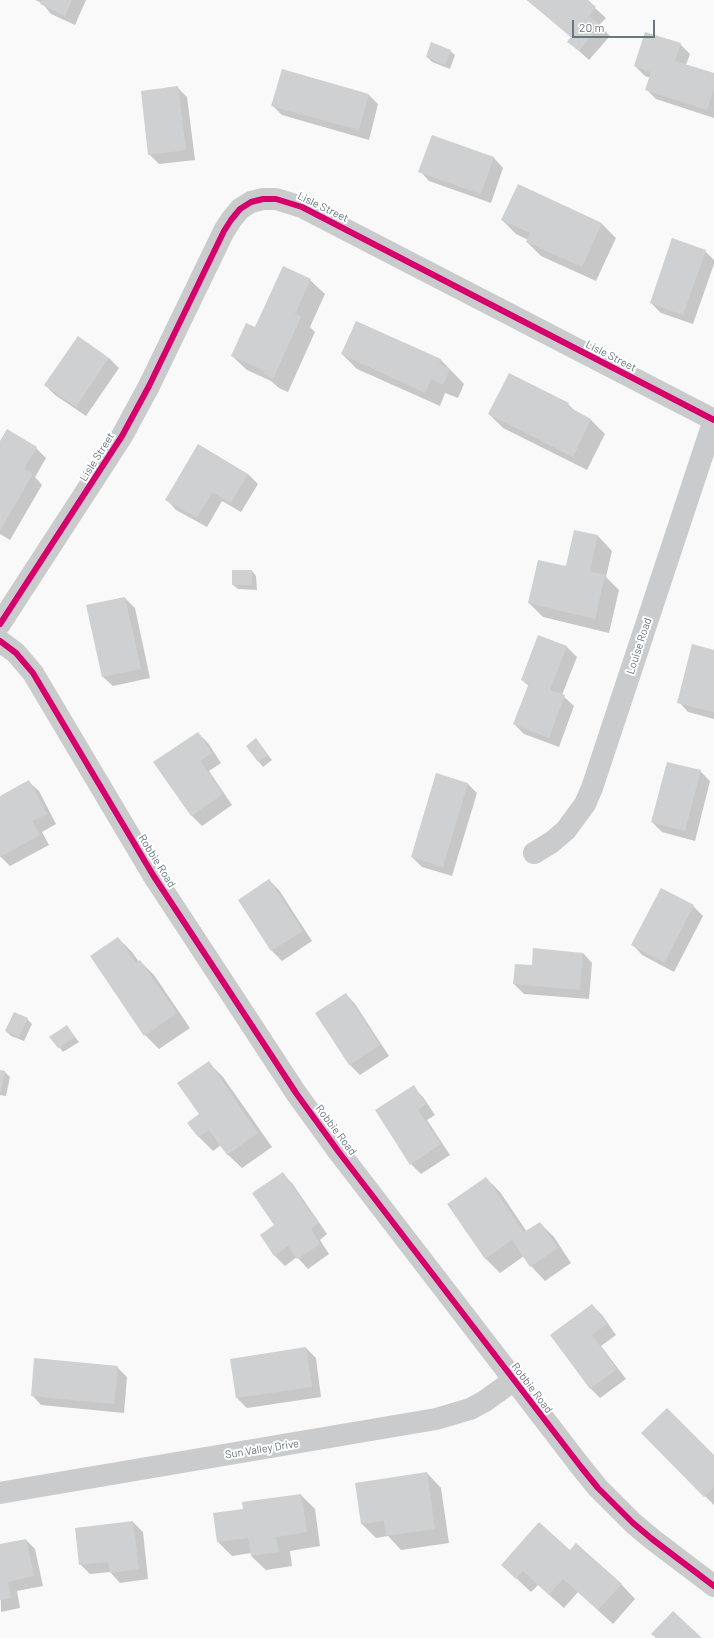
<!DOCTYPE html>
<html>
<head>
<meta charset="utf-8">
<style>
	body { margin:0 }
	#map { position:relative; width:714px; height:1638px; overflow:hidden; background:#f9f9f9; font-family:Barlow,sans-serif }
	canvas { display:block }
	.scale { position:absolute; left:572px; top:20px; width:83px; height:18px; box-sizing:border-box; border:2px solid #67777f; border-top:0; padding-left:5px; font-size:12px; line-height:14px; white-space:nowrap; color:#67777f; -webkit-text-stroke:3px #fff; paint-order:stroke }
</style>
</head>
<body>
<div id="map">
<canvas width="714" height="1638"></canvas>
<div class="scale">20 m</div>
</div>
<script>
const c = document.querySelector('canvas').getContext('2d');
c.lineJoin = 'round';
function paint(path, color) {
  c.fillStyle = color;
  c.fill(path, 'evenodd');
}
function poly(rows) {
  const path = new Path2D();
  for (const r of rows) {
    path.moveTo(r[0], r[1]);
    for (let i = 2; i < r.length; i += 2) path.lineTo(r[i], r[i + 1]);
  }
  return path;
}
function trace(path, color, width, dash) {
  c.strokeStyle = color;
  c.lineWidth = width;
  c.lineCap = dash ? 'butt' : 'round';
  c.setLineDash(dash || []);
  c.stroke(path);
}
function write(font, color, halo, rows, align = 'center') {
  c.font = font + ' Barlow,sans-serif';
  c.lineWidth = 4;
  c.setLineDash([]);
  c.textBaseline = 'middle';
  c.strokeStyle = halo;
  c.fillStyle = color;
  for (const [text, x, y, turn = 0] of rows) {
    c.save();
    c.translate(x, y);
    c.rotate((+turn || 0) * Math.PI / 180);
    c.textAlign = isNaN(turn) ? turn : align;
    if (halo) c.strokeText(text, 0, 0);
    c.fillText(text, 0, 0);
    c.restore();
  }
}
const shadow = poly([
	[35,0,86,0,75,25,51,14,42,3],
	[527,0,586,0,606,18,599,25,610,36,589,60,569,42,572,38],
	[680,44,690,54,686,65,714,74,714,118,656,99,646,89,650,78,645,76,635,66],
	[450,51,455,55,450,69,432,62,427,57],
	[177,87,187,97,195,160,159,164,149,154],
	[369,95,378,104,369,140,282,115,272,105],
	[494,158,503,168,491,203,429,181,420,171],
	[502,220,602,224,616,238,596,281,541,256,527,242,528,240,516,234],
	[705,251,714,260,714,264,693,324,661,313,651,303],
	[310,280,325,294,310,327,315,332,288,392,279,388,271,381,247,370,232,356,256,328],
	[357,322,441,360,464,384,458,398,445,393,440,406,357,369,342,354],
	[109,358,119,368,86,416,55,395,45,385],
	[568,404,577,413,591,420,605,434,587,470,503,428,489,414],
	[0,443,36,448,46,458,35,477,42,485,10,540,0,534],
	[248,474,258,484,241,512,222,501,207,527,176,510,167,500],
	[575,531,598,536,612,551,606,577,619,590,609,633,543,617,529,603,566,567],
	[252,571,256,576,257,590,238,589,233,585],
	[125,598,135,608,150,678,113,686,103,677],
	[539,636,567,647,577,657,562,695,574,706,559,747,524,734,514,724,529,686,522,680],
	[714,651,714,719,688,712,679,702],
	[198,733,208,743,221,763,209,771,232,805,202,826,192,816,155,762],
	[256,739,272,760,263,767,247,746],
	[700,771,710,781,695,841,662,832,652,822],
	[29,782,39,791,56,824,42,832,49,845,10,866,0,856,0,797],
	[467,783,477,793,452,876,422,867,412,857],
	[269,880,279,890,312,941,282,961,272,951,239,900],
	[693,906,703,916,674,972,642,955,633,945],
	[118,938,132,952,139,962,140,961,154,975,190,1028,159,1049,145,1035],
	[583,953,592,963,589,999,524,994,514,984,533,966],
	[346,994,355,1004,389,1056,360,1075,350,1065,316,1013],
	[27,1019,32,1024,24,1041,11,1036,6,1031],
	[66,1026,79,1042,63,1052,51,1037],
	[209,1063,223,1077,272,1147,242,1168,227,1154,221,1145,213,1151,199,1137,189,1123,200,1115],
	[0,1071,5,1072,10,1077,6,1096,0,1095],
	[413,1087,423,1097,435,1115,427,1120,450,1155,421,1174,411,1164],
	[283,1174,292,1183,327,1234,320,1240,329,1254,308,1269,297,1257,285,1266,275,1256,261,1235,276,1226],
	[486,1178,500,1192,527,1232,540,1223,554,1237,571,1263,545,1281,531,1266,524,1256,500,1273,485,1258],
	[592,1305,602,1315,616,1335,601,1346,626,1379,600,1398,590,1388],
	[306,1348,316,1358,321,1397,247,1408,237,1398,232,1359],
	[117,1367,127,1377,124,1413,41,1405,32,1395],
	[642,1433,714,1456,714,1505],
	[427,1473,441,1488,449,1543,401,1550,388,1536,376,1538,362,1524,356,1484],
	[301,1495,315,1509,320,1546,290,1551,292,1566,266,1570,251,1556,251,1553,232,1556,218,1542,244,1509],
	[133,1522,143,1532,148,1579,120,1583,110,1572,90,1574,80,1564],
	[26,1540,35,1549,43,1586,17,1591,20,1608,1,1612,0,1545],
	[570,1551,621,1584,635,1599,613,1624,578,1592,564,1608,538,1585,531,1592,502,1565]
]);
const building = poly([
	[42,0,72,0,65,16,40,4],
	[527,0,588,0,596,7,589,16,600,25,579,51,567,42,571,37],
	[645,32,681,43,675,61,714,73,714,89,707,110,645,90,651,72,634,66],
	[431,42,451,50,445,65,426,57],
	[282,69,369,94,359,130,271,106],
	[178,86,186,150,148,155,141,91],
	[432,135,494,157,481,194,418,172],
	[518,184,602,223,582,267,526,242,530,233,501,220],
	[672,238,706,250,683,315,650,303],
	[283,266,311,279,295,314,301,317,273,379,263,374,265,371,231,356,246,323,255,327],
	[356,321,441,359,439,364,450,369,443,385,431,379,425,393,341,354],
	[78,336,109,358,76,407,44,385],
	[509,373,569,403,567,406,591,419,573,457,488,414],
	[7,429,37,447,24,469,33,474,0,531,0,441],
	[198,444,248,474,231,503,212,492,197,518,165,500],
	[574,530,598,535,590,571,605,575,595,619,528,603,538,560,566,566],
	[232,570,252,570,252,585,232,585],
	[125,597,141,669,102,677,86,605],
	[538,635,567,646,550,690,565,695,549,738,513,724,529,683,521,680],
	[692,644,714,650,714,712,677,703],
	[198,732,212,753,200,761,223,794,191,816,153,762],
	[256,738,268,755,258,762,246,746],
	[667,762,701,770,685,831,651,822],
	[436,773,468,783,443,867,411,857],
	[29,780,47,814,32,821,40,835,0,857,0,796],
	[269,879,303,931,271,951,238,900],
	[661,888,694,905,664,963,631,945],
	[118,937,136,963,140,960,177,1013,144,1036,90,956],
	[533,948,583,953,580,990,513,984,515,964,532,965],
	[346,993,380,1045,349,1065,315,1013],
	[14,1012,28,1018,19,1037,5,1031],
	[67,1025,75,1037,58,1048,49,1037],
	[209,1061,258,1133,227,1155,209,1130,198,1137,187,1123,199,1114,177,1083],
	[0,1070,5,1071,1,1092,0,1091],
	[414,1085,426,1104,418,1110,441,1144,410,1165,375,1110],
	[283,1172,318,1223,311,1229,320,1244,297,1259,288,1246,274,1256,260,1235,274,1225,252,1193],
	[486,1177,524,1232,540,1222,558,1248,530,1267,512,1240,485,1259,447,1204],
	[592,1304,607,1324,592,1335,617,1369,590,1389,550,1335],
	[306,1347,312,1387,236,1398,230,1359],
	[34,1358,118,1366,114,1404,31,1396],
	[667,1408,714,1455,714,1487,704,1497,641,1433],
	[427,1472,435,1529,386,1536,384,1521,361,1524,355,1483],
	[301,1494,307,1532,276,1537,279,1552,251,1556,248,1538,217,1542,213,1513,243,1509,242,1502],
	[133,1521,139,1569,110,1573,108,1562,79,1565,75,1528],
	[539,1522,570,1550,576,1543,622,1584,598,1610,563,1579,549,1595,523,1571,516,1579,501,1565],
	[26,1539,34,1576,8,1582,11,1598,0,1600,0,1544],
	[673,1611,702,1638,656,1638,651,1634]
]);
const minor = poly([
	[0,624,122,436,149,386,224,231,231,220,240,209,251,202,263,199,276,199,302,207,714,420],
	[0,641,16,653,33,673,153,875,296,1093,338,1151,581,1467,598,1488,633,1523,652,1539,714,1586],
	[534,853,552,842,566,830,585,804,592,788,714,420],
	[0,1493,436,1419,470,1409,485,1401,514,1380]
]);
const cycleway = poly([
	[0,624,122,436,149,386,224,231,231,220,240,209,251,202,263,199,276,199,302,207,714,420],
	[0,641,16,653,33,673,153,875,296,1093,338,1151,581,1467,598,1488,633,1523,652,1539,714,1586]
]);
const streetNames = [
	["Lisle Street",323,207,26],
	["Lisle Street",611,356,27],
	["Lisle Street",97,457,-58],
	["Louise Road",639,646,-72],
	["Robbie Road",157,861,58],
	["Robbie Road",336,1130,53],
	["Robbie Road",532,1388,53],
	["Sun Valley Drive",262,1449,-9]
];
paint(shadow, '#0003');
paint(building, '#ced0d1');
trace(minor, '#cacbcc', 22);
trace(cycleway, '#d6006c', 6);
write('11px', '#67777f', '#fff', streetNames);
</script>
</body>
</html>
